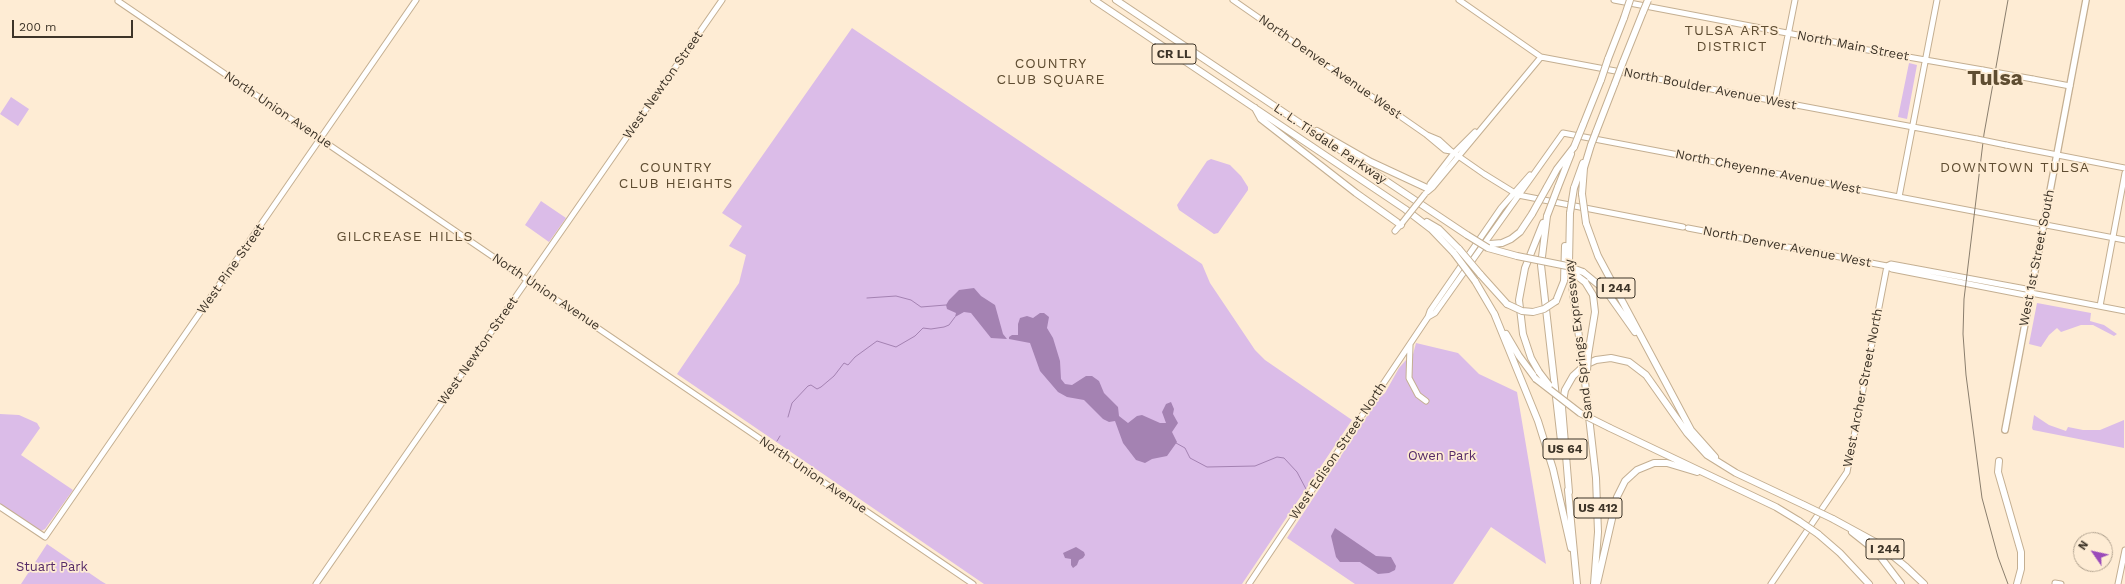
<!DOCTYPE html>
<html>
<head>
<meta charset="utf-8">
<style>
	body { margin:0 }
	#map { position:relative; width:2125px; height:584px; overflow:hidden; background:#feecd4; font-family:"Work Sans",sans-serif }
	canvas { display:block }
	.north { position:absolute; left:2073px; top:532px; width:40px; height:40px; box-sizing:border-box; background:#feecd4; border:1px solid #b1a28f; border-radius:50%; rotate:304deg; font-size:11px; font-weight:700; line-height:16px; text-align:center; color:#3d3428 }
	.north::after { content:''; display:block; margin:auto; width:14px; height:18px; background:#9b4aba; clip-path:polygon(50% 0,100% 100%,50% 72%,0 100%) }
	.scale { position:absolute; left:12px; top:20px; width:121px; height:18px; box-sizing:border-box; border:2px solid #3d3428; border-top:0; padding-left:5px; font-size:12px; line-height:14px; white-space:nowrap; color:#3d3428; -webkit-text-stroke:3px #feecd4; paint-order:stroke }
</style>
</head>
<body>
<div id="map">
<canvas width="2125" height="584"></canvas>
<div class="north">N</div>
<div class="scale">200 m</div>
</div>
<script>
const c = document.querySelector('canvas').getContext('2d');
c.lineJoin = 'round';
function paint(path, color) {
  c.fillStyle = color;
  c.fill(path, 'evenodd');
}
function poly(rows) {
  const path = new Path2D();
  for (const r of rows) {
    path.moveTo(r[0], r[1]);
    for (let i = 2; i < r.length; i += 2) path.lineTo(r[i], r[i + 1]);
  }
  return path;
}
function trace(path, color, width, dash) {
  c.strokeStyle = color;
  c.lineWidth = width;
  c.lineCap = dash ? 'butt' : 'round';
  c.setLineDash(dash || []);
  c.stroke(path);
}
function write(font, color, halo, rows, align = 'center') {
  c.font = font + ' "Work Sans",sans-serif';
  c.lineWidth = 3.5;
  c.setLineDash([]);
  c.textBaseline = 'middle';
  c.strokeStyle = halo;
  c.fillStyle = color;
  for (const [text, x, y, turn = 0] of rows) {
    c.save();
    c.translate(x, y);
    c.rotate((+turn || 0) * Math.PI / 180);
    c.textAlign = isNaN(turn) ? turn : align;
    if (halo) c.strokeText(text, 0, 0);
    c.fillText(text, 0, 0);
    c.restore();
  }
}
const green = poly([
	[852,28,1202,264,1210,283,1255,350,1265,360,1352,420,1242,584,984,584,677,374,739,283,746,255,729,246,742,226,722,213],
	[1909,63,1917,65,1907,119,1898,117],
	[11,97,29,109,18,126,0,114],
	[1211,159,1230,165,1241,176,1248,187,1248,190,1218,233,1214,234,1179,210,1177,205,1207,161],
	[541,201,566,218,549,242,525,225],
	[2037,303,2091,313,2090,321,2104,325,2117,334,2114,336,2093,325,2081,325,2061,332,2057,328,2049,335,2041,347,2029,344],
	[1416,343,1458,353,1479,374,1517,392,1546,564,1491,527,1453,584,1355,584,1287,538,1379,398,1385,393,1399,368,1406,360,1412,358],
	[0,414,19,415,37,423,40,428,21,455,73,490,45,529,41,531,37,530,0,505],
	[2034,415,2049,425,2066,431,2068,427,2083,430,2100,430,2124,420,2124,448,2033,430,2032,428],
	[47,544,101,581,106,584,21,584]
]);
const water = poly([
	[974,288,981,296,995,305,1003,334,1007,339,991,338,971,313,964,312,955,317,956,313,947,309,946,305,949,300,959,290],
	[1040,313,1044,313,1049,317,1047,328,1053,338,1060,361,1061,379,1065,384,1072,385,1086,376,1092,376,1099,381,1104,393,1118,407,1119,416,1128,423,1137,416,1142,415,1160,423,1166,423,1162,412,1166,404,1171,402,1174,409,1173,414,1178,423,1172,432,1177,442,1167,456,1152,459,1145,463,1136,460,1123,443,1115,421,1109,422,1103,419,1084,400,1067,397,1058,392,1040,371,1030,343,1009,339,1009,337,1012,335,1018,335,1018,324,1020,318,1027,316,1033,318],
	[1335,528,1376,556,1391,557,1396,566,1395,570,1389,573,1378,574,1360,562,1340,562,1336,557,1331,536],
	[1076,547,1084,552,1085,555,1083,558,1079,560,1077,565,1073,568,1071,565,1071,559,1065,558,1063,553]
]);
const stream = poly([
	[867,298,896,296,911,300,921,307,946,305],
	[788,417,792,403,808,386,811,385,817,389,821,387,834,376,844,363,848,365,855,357,877,341,896,347,915,336,923,328,931,329,944,327,949,325,955,317],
	[777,441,780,436],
	[1176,443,1185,448,1190,458,1207,467,1255,466,1277,457,1284,458,1297,472,1306,489]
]);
const secondary = poly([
	[1233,0,1427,135,1445,150,1451,151],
	[1459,0,1541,57,1977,139],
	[1614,0,1850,45,1862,49,1983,70],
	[118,1,973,584],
	[2033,79,2070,86],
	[1775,101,1795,0],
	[1427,135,1439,140,1451,151,1484,174,1518,195,1683,227],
	[2006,145,2125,168],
	[1429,189,1430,184,1454,153,1475,132],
	[1427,192,1433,187,1541,57],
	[1899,197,1937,0],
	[1688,228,1887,266,1892,269,2025,295,2031,293],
	[1395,231,1402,223],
	[1887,266,1891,264,2026,289,2031,293,2125,311],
	[2100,306,2125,173],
	[1428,317,1435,313,1452,289,1563,133,2125,240],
	[1410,345,1409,378,1418,395,1426,401],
	[0,507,45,537,416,0],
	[2055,583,2061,584],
	[316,584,722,0],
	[1249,584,1428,317,1430,311,1501,208,1530,175],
	[1771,584,1847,472,1887,266],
	[2118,584,2125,550]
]);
const primary = poly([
	[2005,430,2086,0]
]);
const highway = poly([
	[1094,0,1405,209,1431,229,1454,253],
	[1116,0,1467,235],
	[1608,59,1624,18],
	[1623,62,1643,12],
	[1255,108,1261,119,1356,193,1401,225],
	[1583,125,1601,80],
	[1317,131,1371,162,1429,189],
	[1596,132,1615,83],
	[1547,187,1557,169,1574,147],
	[1558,187,1571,154],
	[1574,188,1583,163],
	[1582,194,1584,168,1591,145],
	[1570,213,1569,263,1582,359],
	[1547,216,1541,265,1561,441],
	[1427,222,1439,229,1459,249],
	[1586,223,1598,256,1666,383,1691,430,1715,457],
	[1490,244,1502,243,1511,239,1520,232,1532,214],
	[1488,248,1517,256],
	[1583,272,1606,291,1635,332],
	[1480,274,1507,304],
	[1475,281,1495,315],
	[1585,282,1593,295,1595,312,1588,355],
	[1556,301,1564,281,1565,246],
	[1494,313,1538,421,1553,469,1571,548],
	[1506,334,1519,356,1536,379],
	[1539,372,1531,358,1523,334,1519,300,1525,268,1543,223],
	[1584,373,1596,478,1598,532,1594,584],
	[1610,428,1776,507,1799,521],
	[1999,461,1998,472,2021,552,2021,569,2017,584],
	[1568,490,1577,584],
	[1569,492,1562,407,1565,390,1573,376,1585,365,1596,360,1611,358,1629,362,1646,375,1687,433,1707,455,1736,473,1804,505],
	[1833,519,1877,543,1905,566,1924,584],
	[1852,532,1876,551,1901,584],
	[1818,534,1840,553,1869,584],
	[1597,584,1617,497,1625,481,1637,470,1654,463,1667,463,1697,472]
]);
const rail = poly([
	[2008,0,1984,134,1964,299,1963,334,1966,375,1982,498,1998,557,2008,584]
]);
const secondaryBridge = poly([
	[1983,70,2033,79],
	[1977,139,2006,145],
	[1402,223,1425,194]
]);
const highwayBridge = poly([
	[1643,12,1648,0],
	[1624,18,1630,0],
	[1601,80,1608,59],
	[1615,83,1623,62],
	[1591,145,1596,132],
	[1574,147,1583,125],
	[1582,194,1586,223],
	[1570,213,1574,188],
	[1532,214,1547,187],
	[1547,216,1558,187],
	[1467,235,1488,248],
	[1459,249,1480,274],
	[1454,253,1475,281],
	[1517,256,1567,266,1583,272],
	[1569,270,1585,282],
	[1507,304,1522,311,1533,312,1544,309,1556,301],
	[1582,359,1584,373],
	[1587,371,1588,355],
	[1539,372,1549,385],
	[1536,379,1580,413,1610,428],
	[1804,505,1833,519],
	[1799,521,1818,534]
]);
const shields = [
	[1174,54,44],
	[1616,288,38],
	[1565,449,44],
	[1598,508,48],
	[1885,549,38]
];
const shieldNames = [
	["CR LL",1174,54],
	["I 244",1616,288],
	["US 64",1565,449],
	["US 412",1598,508],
	["I 244",1885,549]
];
const streetNames = [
	["North Main Street",1853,46,11],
	["North Denver Avenue West",1330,67,35],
	["West Newton Street",663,85,-55],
	["North Boulder Avenue West",1710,89,11],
	["North Union Avenue",278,110,34],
	["L. L. Tisdale Parkway",1330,144,34],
	["North Cheyenne Avenue West",1768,172,11],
	["North Denver Avenue West",1787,247,11],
	["West 1st Street South",2037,258,-79],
	["West Pine Street",231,269,-55],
	["North Union Avenue",546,292,34],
	["Sand Springs Expressway",1579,339,-97],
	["West Newton Street",478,351,-55],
	["West Archer Street North",1863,388,-79],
	["West Edison Street North",1338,451,-56],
	["North Union Avenue",813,475,34]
];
const parkNames = [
	["Owen Park",1442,456],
	["Stuart Park",52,567]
];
const neighbourhoodNames = [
	["TULSA ARTS",1732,31],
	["DISTRICT",1732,47],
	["COUNTRY",1051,64],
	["CLUB SQUARE",1051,80],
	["COUNTRY",676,168],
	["CLUB HEIGHTS",676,184],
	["DOWNTOWN TULSA",2015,168],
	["GILCREASE HILLS",405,237]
];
const townNames = [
	["Tulsa",1995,79]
];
paint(green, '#dbbce8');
paint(water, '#a482b2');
trace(stream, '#a482b2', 1);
trace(secondary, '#c4af92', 7);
trace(primary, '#c4af92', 8);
trace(highway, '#c4af92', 8);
trace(secondary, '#fff', 5);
trace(primary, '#fff', 5.5);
trace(highway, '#fff', 6);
trace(rail, '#8a7e6d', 1);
trace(secondaryBridge, '#c4af92', 7, []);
trace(highwayBridge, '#c4af92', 8, []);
trace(secondaryBridge, '#fff', 5);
trace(highwayBridge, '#fff', 6);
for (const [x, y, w] of shields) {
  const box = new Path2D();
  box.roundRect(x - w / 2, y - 10, w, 20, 3);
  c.fillStyle = '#feecd4';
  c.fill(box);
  trace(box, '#3d3428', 1);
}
write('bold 12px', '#3d3428', null, shieldNames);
write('13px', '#3d3428', '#feecd4', streetNames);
write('13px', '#572c68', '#feecd4', parkNames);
c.letterSpacing = '1px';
write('14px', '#5f4d32', '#feecd4', neighbourhoodNames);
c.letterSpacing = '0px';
write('bold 21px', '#5f4d32', '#feecd4', townNames);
</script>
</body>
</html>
